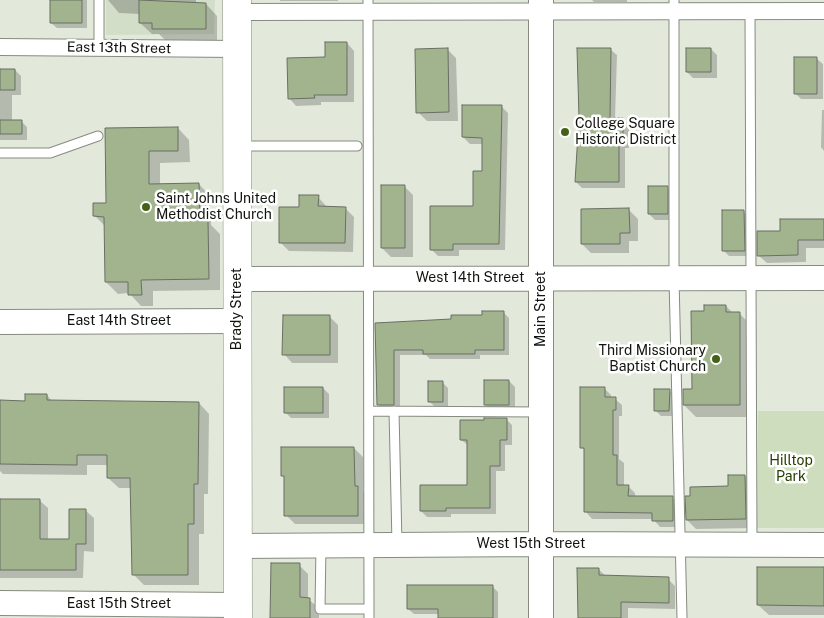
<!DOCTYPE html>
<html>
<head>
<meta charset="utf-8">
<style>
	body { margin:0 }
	canvas { display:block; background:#e2e9db }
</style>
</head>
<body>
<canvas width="824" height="618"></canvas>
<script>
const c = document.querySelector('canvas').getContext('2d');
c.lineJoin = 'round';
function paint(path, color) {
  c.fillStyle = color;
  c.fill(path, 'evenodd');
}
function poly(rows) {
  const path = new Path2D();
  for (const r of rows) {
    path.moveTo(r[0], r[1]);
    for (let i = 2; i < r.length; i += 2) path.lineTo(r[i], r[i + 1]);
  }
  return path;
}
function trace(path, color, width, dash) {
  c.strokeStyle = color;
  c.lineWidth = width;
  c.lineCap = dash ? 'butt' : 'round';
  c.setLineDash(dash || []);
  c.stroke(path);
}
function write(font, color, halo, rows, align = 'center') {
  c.font = font + ' "Public Sans",sans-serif';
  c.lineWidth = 5;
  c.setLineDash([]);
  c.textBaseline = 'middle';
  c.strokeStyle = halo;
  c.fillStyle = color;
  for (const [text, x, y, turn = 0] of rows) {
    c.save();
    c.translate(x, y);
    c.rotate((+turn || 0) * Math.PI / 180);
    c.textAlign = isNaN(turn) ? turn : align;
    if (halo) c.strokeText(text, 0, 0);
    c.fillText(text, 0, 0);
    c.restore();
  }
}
const built = poly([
	[106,0,215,0,214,34,106,35]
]);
const green = poly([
	[758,411,824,411,824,528,757,528]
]);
const shadow = poly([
	[51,0,87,0,87,28,57,28,51,23],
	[108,0,196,0,196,4,206,4,217,16,217,40,165,40,159,34,152,34,140,23,140,14,119,13],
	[280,0,338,0,338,1,280,1],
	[592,0,627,0,627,2,594,2],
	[347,43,354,51,354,102,321,102,321,105,296,106,289,98,326,59],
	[447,49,456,58,458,121,427,121,418,112],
	[711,49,717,55,717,78,693,78,687,72],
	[611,50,617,55,615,119,623,119,629,125,629,148,625,148,625,188,582,188,576,182],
	[817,59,823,64,823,99,801,99,795,93],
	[0,70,15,70,21,76,21,95,12,95,12,121,21,121,27,127,27,140,0,140],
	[501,106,508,113,505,250,459,250,459,256,438,256,431,249,474,208,483,172,483,144,470,144,463,137],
	[822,110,824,110,824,151,821,147],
	[178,128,189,140,190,162,160,163,160,185,199,184,210,196,211,225,220,234,220,290,153,291,153,306,141,306,129,293,118,294,106,282,106,227,95,216,107,205,106,129],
	[404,186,413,195,413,257,391,257,382,248],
	[667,187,673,193,673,220,655,220,649,214],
	[318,197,327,207,345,208,354,217,353,252,289,251,280,242,300,208],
	[629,210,638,219,638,241,629,241,629,253,591,253,582,244],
	[743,211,749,217,750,256,729,256,723,250],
	[824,220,824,248,806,248,806,262,767,263,758,255,781,232],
	[726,306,733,313,739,313,751,325,751,417,696,417,684,405,693,391,705,312],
	[503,312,509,318,509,355,480,355,480,359,430,359,426,355,400,355,400,410,384,410,378,404,377,325,453,321],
	[329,316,338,325,338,363,292,363,284,354],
	[509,381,515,387,515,411,491,411,485,405],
	[442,382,448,388,448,407,435,407,429,401],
	[323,388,329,394,329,418,291,418,285,412],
	[604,388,611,395,611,399,615,399,622,405,622,416,619,416,619,459,624,463,624,486,628,486,635,493,635,497,672,497,679,504,680,527,660,527,653,519,592,519,586,512,586,451,581,447],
	[670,391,676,396,675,416,661,416,655,410],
	[47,395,52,401,199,403,209,414,208,494,204,494,204,534,199,534,199,585,144,585,133,574,131,488,119,488,108,478,108,465,87,465,87,475,3,474,0,471,0,402,26,402],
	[506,419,512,425,512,445,505,445,505,471,496,471,496,514,451,514,451,517,427,517,421,511,468,486,468,445,461,440],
	[354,448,363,457,363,492,367,496,367,524,295,524,286,515,286,479,282,475],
	[745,476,754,485,754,528,696,529,687,520],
	[0,500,39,500,48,508,48,540,70,540,85,510,94,518,94,552,84,551,83,578,0,578],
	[299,565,308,574,308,599,319,608,319,618,271,618],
	[824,568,824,615,769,615,758,605],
	[598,569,606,576,668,579,675,586,675,609,628,608,628,618,579,618],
	[492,586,498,592,498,618,440,618,440,614,414,614,408,609]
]);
const building = poly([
	[50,0,82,0,82,23,50,23,50,0],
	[139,0,206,3,206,29,152,29,152,23,139,23,139,0],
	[325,42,347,42,347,95,314,95,315,98,288,99,287,58,325,57,325,42],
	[448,48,449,112,416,113,415,49,448,48],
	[577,48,611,48,610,118,623,118,623,143,619,143,619,182,575,182,579,118,577,48],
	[686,48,711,48,711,72,686,72,686,48],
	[794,57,817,57,817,94,794,94,794,57],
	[0,69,15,69,15,90,0,90,0,69],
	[462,105,502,105,499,244,453,244,453,250,430,250,430,206,473,206,473,171,482,171,482,138,462,137,462,105],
	[0,120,22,120,22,134,0,134,0,120],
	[178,127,178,151,149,151,149,184,199,183,200,221,208,221,209,279,141,280,142,295,128,295,128,282,105,282,104,217,93,216,93,203,106,203,105,128,178,127],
	[381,185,405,185,405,248,381,248,381,185],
	[648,186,668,186,668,214,648,214,648,186],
	[299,195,319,195,318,206,346,207,345,243,279,243,279,207,299,207,299,195],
	[629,208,630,233,620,233,620,244,581,244,581,209,629,208],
	[722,210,744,210,745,251,722,251,722,210],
	[780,219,824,219,824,240,798,240,798,255,757,256,757,231,780,231,780,219],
	[704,305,726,305,726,312,740,312,740,405,683,405,683,389,692,389,691,311,704,311,704,305],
	[482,311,504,311,504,350,475,350,475,354,423,354,423,350,394,350,394,405,377,405,375,323,451,319,451,315,482,315,482,311],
	[283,315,330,315,330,355,282,355,283,315],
	[484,380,509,380,509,405,484,405,484,380],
	[428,381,443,381,443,402,428,402,428,381],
	[284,387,323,387,323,413,284,413,284,387],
	[580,387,605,387,605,397,616,397,616,410,613,410,613,455,617,455,617,485,629,485,628,496,673,496,673,521,652,521,652,513,584,512,584,448,580,448,580,387],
	[654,389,670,389,669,411,654,411,654,389],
	[25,394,47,394,47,400,199,402,198,484,194,484,194,524,188,524,188,575,132,575,130,478,107,478,107,455,77,455,77,465,0,464,0,400,25,401,25,394],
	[484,418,507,418,507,440,500,440,500,466,490,466,490,508,446,508,446,511,420,511,420,485,467,485,467,440,460,440,460,420,484,420,484,418],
	[281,447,354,447,355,486,358,486,358,516,284,516,284,476,281,476,281,447],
	[728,475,745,475,746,519,686,520,685,496,690,496,690,487,728,486,728,475],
	[0,499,40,499,40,539,69,539,69,509,86,509,86,544,76,544,76,570,0,570,0,499],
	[271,563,300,563,300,597,310,598,310,618,270,618,271,563],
	[757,567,824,567,824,606,757,605,757,567],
	[577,568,599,568,599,575,669,577,669,603,621,602,621,618,578,618,577,568],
	[407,585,493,585,493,618,438,618,438,609,407,609,407,585]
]);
const lane = poly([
	[99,0,99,48],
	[368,0,369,618],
	[674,0,674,278,682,618],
	[750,11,752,544],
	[240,146,357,146],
	[0,153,50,153,98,136],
	[369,411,541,412],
	[394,411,397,544],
	[321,546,320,609,369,609]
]);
const street = poly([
	[238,12,824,11],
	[0,47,238,49]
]);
const secondary = poly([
	[237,279,824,278],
	[0,322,237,321],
	[238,546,541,544,824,545],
	[0,603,237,605],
	[541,618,541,0]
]);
const highway = poly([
	[237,0,238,618]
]);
const markers = [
	[565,132,5,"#446216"],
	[146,207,5,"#446216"],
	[716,359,5,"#446216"]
];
const streetNames = [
	["East 13th Street",119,48,1],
	["West 14th Street",470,278],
	["Brady Street",237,309,-90],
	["Main Street",541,309,-90],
	["East 14th Street",119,321],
	["West 15th Street",531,544],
	["East 15th Street",119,604]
];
const poiNames = [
	["College Square",575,124],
	["Historic District",575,140],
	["Saint Johns United",156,199],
	["Methodist Church",156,215],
	["Third Missionary",706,351,"right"],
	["Baptist Church",706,367,"right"]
];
const parkNames = [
	["Hilltop",791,461],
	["Park",791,477]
];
paint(built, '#d3dec8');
paint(green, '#cdddbe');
paint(shadow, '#0003');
paint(building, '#a1b48e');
trace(building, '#696f62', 1);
trace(lane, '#858c7f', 11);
trace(street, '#858c7f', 18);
trace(secondary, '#858c7f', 26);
trace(highway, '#858c7f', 29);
trace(lane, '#fff', 9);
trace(street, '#fff', 16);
trace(secondary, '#fff', 24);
trace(highway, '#fff', 28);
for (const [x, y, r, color] of markers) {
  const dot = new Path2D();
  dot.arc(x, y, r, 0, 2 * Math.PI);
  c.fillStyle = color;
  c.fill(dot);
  trace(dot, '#fff', 2);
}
write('14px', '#11130e', '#fff', streetNames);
write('14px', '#11130e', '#fff', poiNames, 'left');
write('14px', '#273e00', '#fff', parkNames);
</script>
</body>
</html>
